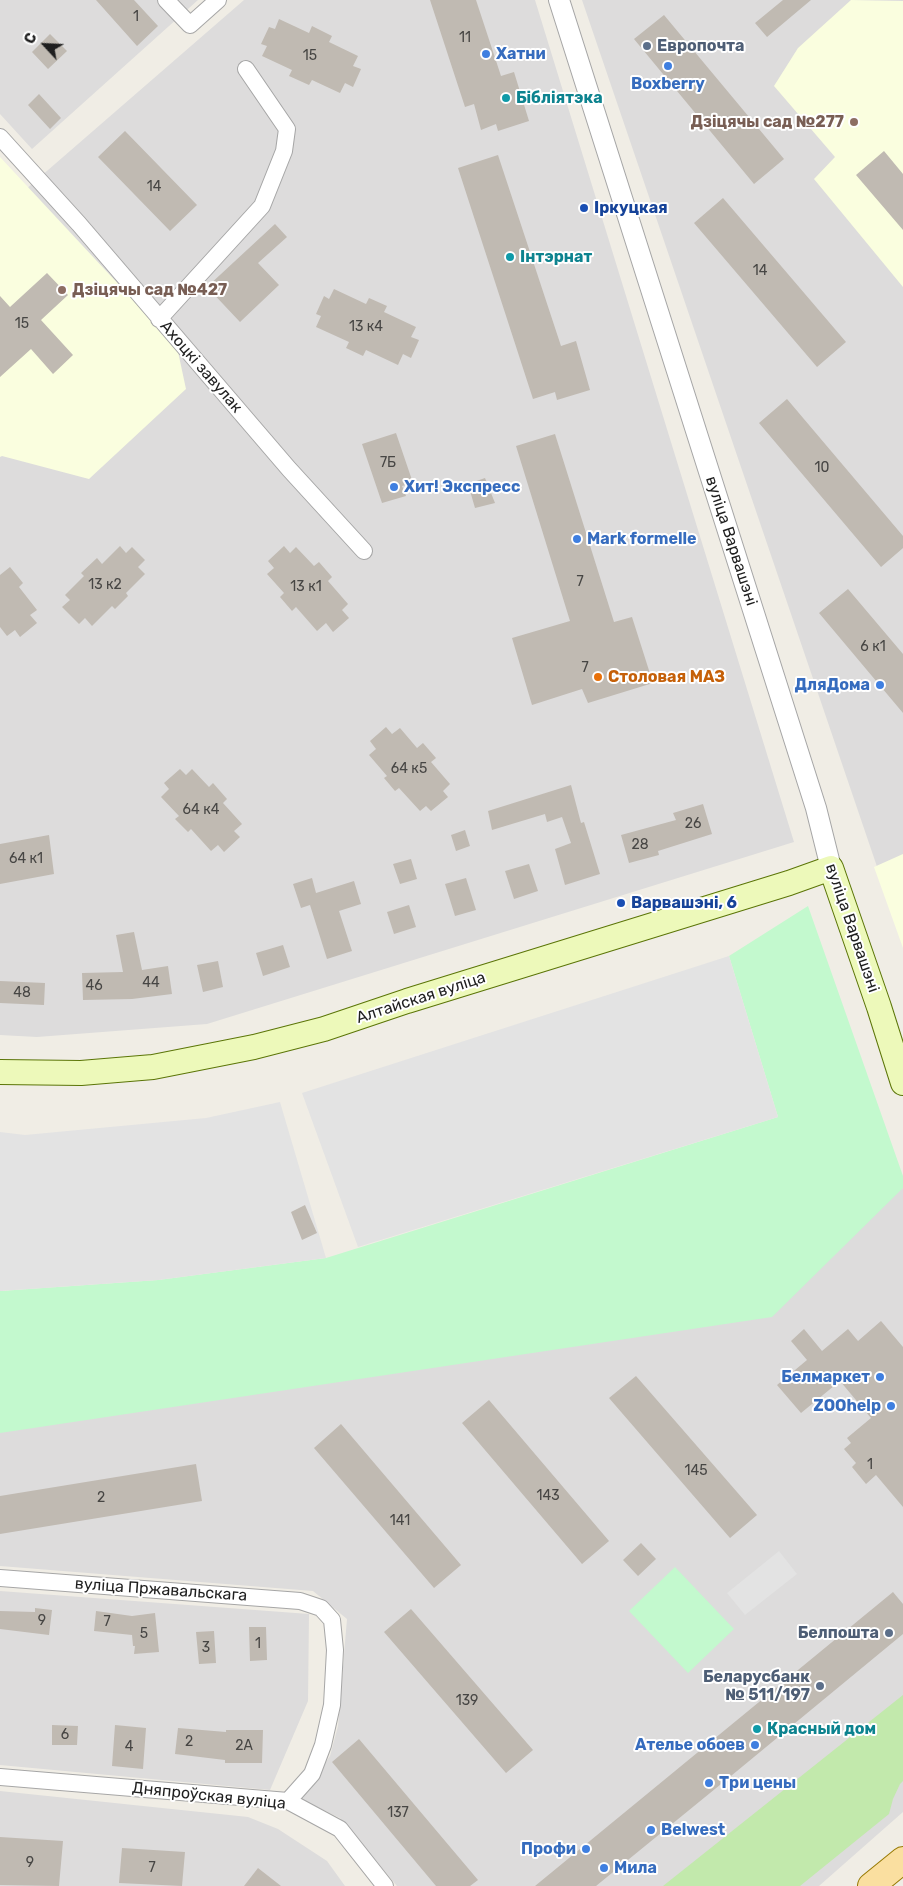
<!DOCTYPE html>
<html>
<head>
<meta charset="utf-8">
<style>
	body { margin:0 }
	#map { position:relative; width:903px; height:1886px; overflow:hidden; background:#f0ede5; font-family:Rubik,sans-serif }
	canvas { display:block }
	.north { position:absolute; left:20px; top:20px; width:50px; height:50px; -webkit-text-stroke:4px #fff; paint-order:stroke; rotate:295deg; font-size:14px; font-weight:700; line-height:20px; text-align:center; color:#1f1f1f }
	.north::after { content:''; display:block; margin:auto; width:18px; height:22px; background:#1f1f1f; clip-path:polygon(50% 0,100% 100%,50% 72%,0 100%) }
</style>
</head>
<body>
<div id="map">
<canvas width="903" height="1886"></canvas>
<div class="north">С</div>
</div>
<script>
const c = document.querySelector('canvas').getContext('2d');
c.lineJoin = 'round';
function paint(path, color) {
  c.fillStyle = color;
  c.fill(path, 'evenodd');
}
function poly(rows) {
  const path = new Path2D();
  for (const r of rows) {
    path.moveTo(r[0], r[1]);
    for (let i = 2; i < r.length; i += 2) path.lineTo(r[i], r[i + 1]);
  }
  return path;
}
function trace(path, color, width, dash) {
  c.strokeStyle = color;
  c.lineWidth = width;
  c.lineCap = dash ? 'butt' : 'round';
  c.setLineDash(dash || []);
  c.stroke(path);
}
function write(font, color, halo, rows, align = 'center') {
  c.font = font + ' Rubik,sans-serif';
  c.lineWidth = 4;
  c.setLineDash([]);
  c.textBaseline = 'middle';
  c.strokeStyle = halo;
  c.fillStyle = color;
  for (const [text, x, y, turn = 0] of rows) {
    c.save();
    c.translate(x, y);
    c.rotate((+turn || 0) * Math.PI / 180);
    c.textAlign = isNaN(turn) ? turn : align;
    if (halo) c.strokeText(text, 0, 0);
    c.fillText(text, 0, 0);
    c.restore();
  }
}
const residential = poly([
	[0,0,198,0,32,149,0,114],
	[244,0,535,0,794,842,207,1024,37,1037,0,1035,0,163,25,190],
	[582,0,903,0,903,943],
	[903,1188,903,1812,819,1886,397,1886,340,1818,300,1799,330,1756,338,1726,347,1619,313,1591,0,1566,0,1432],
	[0,1591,309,1614,308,1701,270,1790,0,1765],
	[0,1791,248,1817,278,1829,327,1861,345,1886,0,1886]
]);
const education = poly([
	[851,0,903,1,903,287,814,179,835,157,774,86,798,48],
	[0,157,177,347,186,389,89,479,2,456,0,457],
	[903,854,903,948,874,867]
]);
const grass = poly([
	[903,1695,903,1781,900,1784,893,1799,889,1814,800,1886,663,1886]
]);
const park = poly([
	[808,906,903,1176,903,1188,772,1317,0,1433,0,1291,158,1280,326,1258,778,1117,729,956],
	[675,1567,734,1629,688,1673,629,1611]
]);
const parking = poly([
	[729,956,778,1117,358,1247,302,1093],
	[280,1102,326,1258,158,1280,0,1291,0,1132,25,1135,206,1118],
	[779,1551,797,1574,745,1615,727,1593]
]);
const building = poly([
	[96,0,134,0,158,26,137,46],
	[430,0,476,0,501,76,514,72,529,121,498,131,496,124,481,130,474,104,465,107],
	[783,0,811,0,767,37,755,23],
	[664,15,784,159,754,184,634,39],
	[279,19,309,33,312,26,332,36,329,42,358,56,353,66,361,69,353,87,345,83,340,93,312,80,309,85,289,76,292,70,262,56,267,46,261,44,269,27,275,29],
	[50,34,67,51,48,69,32,52],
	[39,94,61,118,50,129,28,105],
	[125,131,197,205,170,231,98,157],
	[884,151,903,174,903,230,856,175],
	[498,155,561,346,576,341,590,390,557,400,555,392,533,399,458,168],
	[723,198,846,342,817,367,694,223],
	[275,224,287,237,258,263,279,285,240,322,207,287],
	[47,273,68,295,41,320,73,355,53,374,31,349,0,377,0,296,10,307],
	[334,289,366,304,369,298,387,306,384,312,416,327,411,337,419,340,411,358,403,354,398,365,366,350,363,356,346,348,349,342,316,327,321,316,316,314,324,296,329,299],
	[787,399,903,536,903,548,881,567,759,423],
	[396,433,413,483,402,486,406,496,382,503,362,444],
	[555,434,614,622,632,617,653,683,588,703,582,689,532,705,512,638,570,621,516,446],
	[485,478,495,503,475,508,468,484],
	[120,546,126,553,132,547,145,560,138,567,145,574,126,593,128,596,115,609,112,606,92,626,85,618,79,624,62,607,70,600,65,595,84,576,81,573,97,558,102,564],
	[284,546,290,553,296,547,314,566,319,562,332,577,328,581,348,604,342,610,349,618,333,632,326,623,317,631,296,607,292,611,280,597,284,593,267,574,274,568,268,561],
	[10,567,23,583,19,587,37,610,30,615,37,623,20,637,15,630,7,636,0,627,0,575],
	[848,589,903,654,903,713,819,613],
	[386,727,392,734,400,728,417,748,423,743,436,758,431,762,450,784,443,791,448,797,431,811,426,806,420,811,399,788,395,791,384,778,387,776,369,755,376,749,370,741],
	[180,769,186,775,192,769,209,787,213,783,227,799,223,803,242,824,234,831,240,837,224,852,218,845,211,851,191,829,188,832,175,819,179,816,161,797,169,789,164,783],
	[571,785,581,823,584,822,600,874,565,885,555,849,571,843,562,817,547,822,545,814,492,830,488,811],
	[703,804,712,834,658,851,659,855,629,863,621,835,676,820,673,813],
	[465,830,470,846,456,851,451,835],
	[49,835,54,874,0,884,0,844],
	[411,859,417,879,400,884,393,864],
	[529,864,538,891,514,899,505,871],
	[312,878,316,893,354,881,361,904,339,911,352,951,327,959,310,905,301,908,293,884],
	[466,878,476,910,455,916,445,884],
	[409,905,416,927,394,934,387,912],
	[134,932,142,970,168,966,172,994,132,999,83,1000,82,973,123,972,116,935],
	[283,945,290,967,263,976,256,953],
	[218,961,223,987,203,992,197,965],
	[0,981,45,983,44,1005,0,1003],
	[305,1205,317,1233,302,1240,291,1212],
	[881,1321,903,1347,903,1507,876,1475,866,1484,852,1467,856,1463,844,1449,851,1443,847,1438,871,1418,840,1381,801,1413,777,1385,807,1360,791,1341,804,1329,822,1351,848,1329,858,1341],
	[636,1376,757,1515,730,1538,609,1398],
	[489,1400,609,1541,582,1564,462,1423],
	[341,1424,461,1565,434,1588,314,1448],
	[196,1464,202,1501,0,1534,0,1496],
	[641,1543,656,1559,638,1576,623,1560],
	[893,1592,903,1604,903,1634,737,1771,596,1886,535,1886],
	[35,1608,52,1610,49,1635,0,1629,0,1611,35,1612],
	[411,1609,533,1750,506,1773,384,1632],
	[96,1611,132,1616,155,1613,159,1652,134,1654,135,1646,133,1646,132,1635,94,1631],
	[249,1627,266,1627,267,1660,250,1661],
	[214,1631,216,1663,199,1664,196,1632],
	[52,1725,78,1726,77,1745,52,1745],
	[115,1725,146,1728,143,1769,112,1766],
	[178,1728,226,1732,226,1730,263,1730,262,1763,225,1763,225,1760,175,1754],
	[359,1739,478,1880,470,1886,436,1886,332,1762],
	[0,1837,63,1841,59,1886,0,1885],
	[122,1848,185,1852,182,1886,119,1883],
	[258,1868,281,1886,244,1886]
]);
const minor = poly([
	[166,0,190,25,218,0],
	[0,137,79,224,289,469,364,551],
	[159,319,262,206,284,151,287,129,246,69],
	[0,1578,300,1601,321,1608,332,1620,335,1650,332,1705,323,1745,312,1774,288,1801],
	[0,1777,288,1801,340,1829,385,1886]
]);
const tertiary = poly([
	[559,0,816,808,831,868]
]);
const secondary = poly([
	[0,1072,81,1073,153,1067,254,1047,324,1029,407,1001,789,883,831,868,879,1007,903,1083]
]);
const primary = poly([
	[871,1886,903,1860]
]);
const markers = [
	[647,46,5,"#5c6f8a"],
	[486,54,5,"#3f7fe0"],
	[668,66,5,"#3f7fe0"],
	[506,98,5,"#0f9aa8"],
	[854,122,5,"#8d6e63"],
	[584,208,5,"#1a4fb4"],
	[510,257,5,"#0f9aa8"],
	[62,290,5,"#8d6e63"],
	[394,487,5,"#3f7fe0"],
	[577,539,5,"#3f7fe0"],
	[598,677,5,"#e8710a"],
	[880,685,5,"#3f7fe0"],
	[621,903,5,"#1a4fb4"],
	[880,1377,5,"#3f7fe0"],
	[891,1406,5,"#3f7fe0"],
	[889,1633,5,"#5c6f8a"],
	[820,1686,5,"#5c6f8a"],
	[757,1729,5,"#0f9aa8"],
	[755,1745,5,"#3f7fe0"],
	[709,1783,5,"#3f7fe0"],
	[651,1830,5,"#3f7fe0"],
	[586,1849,5,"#3f7fe0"],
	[604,1868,5,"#3f7fe0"]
];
const numberNames = [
	["1",136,17],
	["11",465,38],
	["15",310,56],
	["14",154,187],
	["14",760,271],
	["15",22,324],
	["13 к4",366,327],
	["7Б",388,463],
	["10",822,468],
	["7",580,582],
	["13 к2",105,585],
	["13 к1",306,587],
	["6 к1",873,647],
	["7",585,668],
	["64 к5",409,769],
	["64 к4",201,810],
	["26",693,824],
	["28",640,845],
	["64 к1",26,859],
	["44",151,983],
	["46",94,986],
	["48",22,993],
	["1",870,1465],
	["145",696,1471],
	["143",548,1496],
	["2",101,1498],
	["141",400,1521],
	["9",42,1621],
	["7",107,1622],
	["5",144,1634],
	["1",258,1644],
	["3",206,1648],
	["139",467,1701],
	["6",65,1735],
	["2",189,1742],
	["2А",244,1746],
	["4",129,1747],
	["137",398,1813],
	["9",30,1863],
	["7",152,1868]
];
const serviceNames = [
	["Европочта",657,46,"left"],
	["Белпошта",879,1633],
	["Беларусбанк",810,1677],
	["№ 511/197",810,1695]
];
const shopNames = [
	["Хатни",496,54],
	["Boxberry",668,84,"center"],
	["Хит! Экспресс",404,487],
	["Mark formelle",587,539],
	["ДляДома",870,685,"right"],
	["Белмаркет",870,1377,"right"],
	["ZOOhelp",881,1406,"right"],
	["Ателье обоев",745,1745,"right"],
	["Три цены",719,1783],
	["Belwest",661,1830],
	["Профи",576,1849,"right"],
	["Мила",614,1868]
];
const cultureNames = [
	["Бібліятэка",516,98],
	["Інтэрнат",520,257],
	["Красный дом",767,1729]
];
const educationNames = [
	["Дзіцячы сад №277",844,122],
	["Дзіцячы сад №427",72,290,"left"]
];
const transitNames = [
	["Іркуцкая",594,208],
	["Варвашэні, 6",631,903]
];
const streetNames = [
	["Ахоцкі завулак",201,367,49],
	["вуліца Варвашэні",731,541,72],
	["вуліца Варвашэні",852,928,71],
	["Алтайская вуліца",421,998,-18],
	["вуліца Пржавальскага",161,1590,4],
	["Дняпроўская вуліца",209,1796,6]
];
const foodNames = [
	["Столовая МАЗ",608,677]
];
paint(residential, '#dddcdc');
paint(education, '#fafedf');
paint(grass, '#c2e9ac');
paint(park, '#c3f9ce');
paint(parking, '#e3e3e3');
paint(building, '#c0bab2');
trace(minor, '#a6a6a6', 18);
trace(tertiary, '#a6a6a6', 22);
trace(secondary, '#5b7507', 26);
trace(primary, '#977903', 28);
trace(minor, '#fff', 16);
trace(tertiary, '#fff', 20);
trace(secondary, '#edf9ba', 24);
trace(primary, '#fadfa0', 26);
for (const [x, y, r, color] of markers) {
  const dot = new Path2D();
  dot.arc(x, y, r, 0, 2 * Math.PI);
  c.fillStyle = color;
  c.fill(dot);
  trace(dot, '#fff', 2);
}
write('14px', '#474644', null, numberNames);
write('bold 16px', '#4e5e75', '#fff', serviceNames, 'right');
write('bold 16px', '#366cbe', '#fff', shopNames, 'left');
write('bold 16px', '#0d838f', '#fff', cultureNames, 'left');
write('bold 16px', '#785e54', '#fff', educationNames, 'right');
write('bold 16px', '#164399', '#fff', transitNames, 'left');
write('16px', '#1f1f1f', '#fff', streetNames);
write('bold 16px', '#c56008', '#fff', foodNames, 'left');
</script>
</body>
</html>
